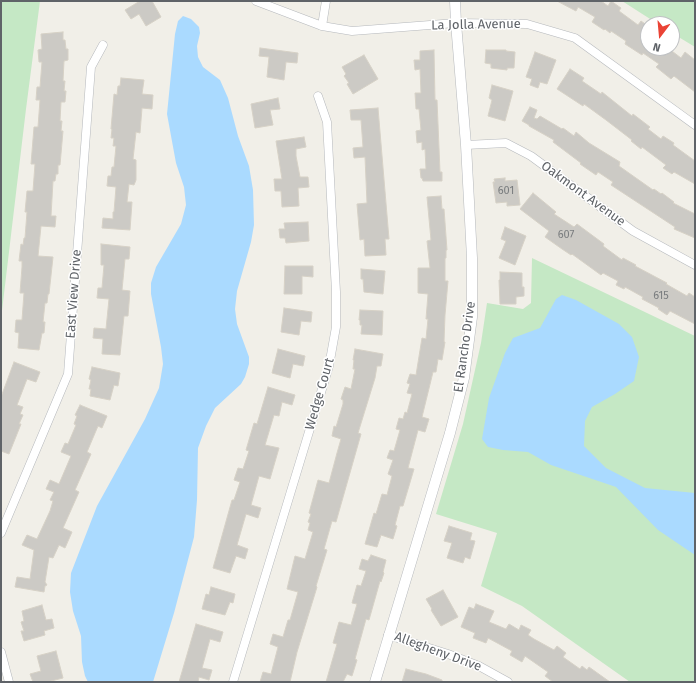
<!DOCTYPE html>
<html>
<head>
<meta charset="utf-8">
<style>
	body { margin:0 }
	#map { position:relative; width:696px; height:683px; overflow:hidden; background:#f1efe8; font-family:"Fira Sans",sans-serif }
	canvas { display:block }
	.frame { position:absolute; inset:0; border:2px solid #5f6368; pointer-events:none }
	.north { position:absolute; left:640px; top:16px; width:40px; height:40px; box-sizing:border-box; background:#fff; border:1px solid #bfc1c3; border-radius:50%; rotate:196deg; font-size:11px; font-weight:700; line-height:16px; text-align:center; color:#5f6368 }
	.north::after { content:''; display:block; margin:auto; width:14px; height:18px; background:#ea4335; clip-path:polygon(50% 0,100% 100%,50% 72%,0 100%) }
</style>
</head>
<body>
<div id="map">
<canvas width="696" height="683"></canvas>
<div class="frame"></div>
<div class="north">N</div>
</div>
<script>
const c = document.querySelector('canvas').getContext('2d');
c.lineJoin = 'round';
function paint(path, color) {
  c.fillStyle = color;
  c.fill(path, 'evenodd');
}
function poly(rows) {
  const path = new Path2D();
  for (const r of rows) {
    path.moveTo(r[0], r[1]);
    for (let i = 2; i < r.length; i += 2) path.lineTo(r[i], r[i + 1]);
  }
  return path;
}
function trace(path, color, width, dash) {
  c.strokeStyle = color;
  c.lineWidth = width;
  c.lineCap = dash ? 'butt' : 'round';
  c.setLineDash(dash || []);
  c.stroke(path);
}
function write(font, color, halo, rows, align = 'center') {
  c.font = font + ' "Fira Sans",sans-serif';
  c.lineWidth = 3;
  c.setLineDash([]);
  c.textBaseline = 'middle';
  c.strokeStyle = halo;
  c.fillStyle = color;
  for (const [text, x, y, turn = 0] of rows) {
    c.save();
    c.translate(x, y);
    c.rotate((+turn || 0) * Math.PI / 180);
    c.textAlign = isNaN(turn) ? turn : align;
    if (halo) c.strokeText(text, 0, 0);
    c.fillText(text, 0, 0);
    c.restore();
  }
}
const green = poly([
	[1,1,40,1,26,109,1,319],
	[622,1,695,1,695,47,672,33,672,24,658,24],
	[532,258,695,336,695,682,630,682,522,606,481,586,497,533,436,514,463,424,481,343,487,303,523,309,531,303]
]);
const water = poly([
	[183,16,191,19,199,27,200,33,197,46,198,57,203,67,220,80,228,98,238,136,249,166,253,190,254,225,251,242,237,291,235,309,237,324,249,357,249,364,245,377,241,384,215,408,206,426,198,448,197,500,194,537,174,613,153,682,88,682,85,676,82,662,81,636,73,611,70,592,71,573,97,506,145,419,159,388,163,364,161,347,151,294,151,283,156,267,181,224,186,205,184,187,176,163,167,114,175,34,178,21],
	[562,295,576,300,619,324,632,337,639,357,634,381,615,394,592,407,585,421,584,446,606,468,645,488,695,493,695,555,658,530,616,487,551,465,528,452,503,450,488,447,482,439,489,398,505,353,513,338,540,328,556,299]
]);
const building = poly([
	[140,1,152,1,161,17,146,26,139,14,131,19,125,10,140,1],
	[557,1,601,1,608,6,611,1,621,8,619,11,638,25,641,21,648,26,648,48,668,48,681,58,685,52,695,60,695,92,674,76,671,79,656,67,659,64,643,53,642,55,625,44,626,41,611,31,610,33,605,29,604,30,592,22,595,17,578,7,576,11,557,1],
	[63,32,63,40,65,40,66,49,68,49,68,60,64,61,63,81,65,81,64,91,66,91,65,102,61,102,60,121,62,121,61,131,63,131,60,165,58,165,58,174,56,174,55,181,53,181,51,216,56,216,55,227,41,226,38,256,53,257,49,294,48,294,47,303,45,303,43,322,45,322,44,333,42,333,39,350,18,348,19,333,15,332,16,320,22,320,24,293,20,293,22,267,22,261,19,261,21,244,23,245,24,238,25,238,27,212,25,212,27,191,33,191,35,164,31,164,34,127,38,127,40,100,36,100,37,87,40,87,42,62,39,62,38,50,42,49,41,34,63,32],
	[260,48,298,53,297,63,286,62,284,80,267,77,269,57,259,56,260,48],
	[434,50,435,100,437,100,440,172,442,172,442,181,423,181,422,178,421,178,420,169,426,169,425,149,422,150,422,142,417,143,416,131,421,130,419,109,416,109,415,93,421,93,420,69,415,70,414,60,420,60,420,51,434,50],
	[486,50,506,50,506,51,515,52,514,68,507,68,507,70,491,68,491,64,485,63,486,50],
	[535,52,556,60,547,84,540,82,538,88,530,85,532,79,526,77,535,52],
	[364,55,378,79,353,94,347,84,349,83,344,76,346,74,342,67,364,55],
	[570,69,584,78,582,81,601,94,602,92,632,116,633,114,650,127,648,129,661,139,663,136,674,143,673,145,695,161,695,184,674,172,672,174,663,168,666,165,642,147,641,149,631,141,632,140,606,120,584,104,583,106,557,89,570,69],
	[121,78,144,80,142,94,153,95,152,109,142,108,140,133,136,132,133,159,136,160,136,180,134,185,129,184,127,202,132,202,130,230,102,228,103,218,113,219,113,212,114,212,116,187,107,186,108,176,111,176,112,167,114,167,116,146,113,146,114,138,111,138,112,129,111,129,114,94,117,95,118,86,120,86,121,78],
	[492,85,513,91,505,121,488,116,492,100,489,98,492,85],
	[278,98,280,109,270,110,273,125,255,128,251,104,278,98],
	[530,107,537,110,534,118,537,119,540,116,562,129,563,128,574,136,576,132,589,143,620,162,619,166,653,190,654,189,661,194,662,193,674,202,673,203,695,214,695,238,674,229,675,227,611,185,613,182,598,172,596,175,580,164,581,163,553,142,554,140,529,126,529,125,522,121,530,107],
	[378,108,389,239,385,239,386,255,365,256,364,239,360,240,357,204,367,203,365,157,354,158,353,148,363,147,361,120,351,120,350,110,378,108],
	[304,137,306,147,296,149,296,156,300,177,308,177,309,187,298,188,299,206,282,207,281,191,275,191,274,179,282,179,276,141,304,137],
	[505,178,505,181,517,180,520,205,507,206,507,202,496,203,493,182,495,182,494,179,505,178],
	[533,193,556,212,554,214,574,227,577,224,604,244,603,246,622,260,623,258,636,265,635,266,667,283,666,284,687,296,689,293,695,297,695,324,670,311,667,315,658,309,659,308,642,299,643,297,625,287,624,289,616,285,618,281,603,273,601,275,572,254,571,255,562,249,545,237,549,231,520,209,533,193],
	[441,196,442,209,444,209,447,250,446,250,446,258,445,258,445,281,448,281,445,315,444,342,445,342,442,360,438,359,436,372,433,372,422,417,429,419,425,432,418,430,408,468,414,469,403,506,400,506,395,525,397,526,393,539,381,535,377,547,365,544,374,513,376,514,382,494,387,495,392,476,388,474,393,460,387,458,390,450,394,451,400,430,396,429,399,418,403,419,405,412,407,413,412,394,407,393,410,384,407,383,410,374,416,375,422,338,426,339,428,319,426,319,428,294,418,293,418,268,430,268,427,241,431,240,427,197,441,196],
	[308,222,309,241,286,243,285,238,280,238,279,229,285,229,284,223,308,222],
	[505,227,526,236,515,265,499,258,506,241,501,239,505,227],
	[101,244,130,247,129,259,125,259,122,290,130,291,128,316,124,316,120,355,102,354,103,339,93,338,94,328,106,329,109,299,97,298,98,288,102,288,104,265,101,265,101,244],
	[285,266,313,266,313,277,302,276,302,294,284,294,285,266],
	[361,269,385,271,383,294,364,292,363,279,361,279,361,269],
	[500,272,522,273,522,287,524,287,524,296,516,297,516,304,500,304,499,280,500,280,500,272],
	[284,308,312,312,311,322,301,321,299,335,281,332,284,308],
	[360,310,383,311,382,335,361,334,362,325,360,325,360,320,359,320,360,310],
	[278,349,305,356,303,366,293,364,290,378,272,373,278,349],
	[355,349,383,354,381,366,377,366,375,378,358,433,361,434,336,522,332,521,324,549,327,550,316,586,317,587,297,652,290,682,260,682,263,672,271,674,278,647,270,644,273,634,283,637,288,620,290,620,298,592,287,589,295,556,305,559,313,532,308,530,310,523,308,522,311,514,309,513,318,480,329,483,337,453,341,439,332,436,334,426,336,427,343,404,343,400,341,399,345,387,351,389,355,369,353,369,354,360,353,360,355,349],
	[14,362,40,372,36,382,27,379,17,405,23,407,20,414,23,415,19,424,21,424,9,454,1,451,1,397,14,362],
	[92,367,120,373,118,386,114,385,110,400,90,396,91,389,89,389,91,380,89,379,92,367],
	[268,387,295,395,292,405,282,402,279,416,274,415,265,445,279,448,270,479,259,476,251,505,261,508,258,518,246,514,237,545,248,549,245,559,236,556,230,573,213,568,232,500,234,500,240,482,234,480,238,468,243,469,249,451,246,450,254,423,257,424,268,387],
	[80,405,107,416,102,428,98,426,87,452,91,454,75,490,79,492,63,528,72,532,65,548,59,545,53,558,49,557,45,582,47,585,45,586,44,592,15,587,17,577,30,579,34,550,22,545,27,535,37,539,50,511,53,501,50,500,54,492,46,489,50,480,59,484,71,456,61,452,65,443,68,444,76,425,74,424,77,416,75,415,80,405],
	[449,526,472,533,470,540,475,541,470,559,465,557,463,563,447,558,452,543,444,541,449,526],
	[371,555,386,560,383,572,384,573,381,582,380,581,369,620,366,619,355,659,357,660,352,676,347,674,343,682,326,682,337,644,333,643,339,622,351,625,357,604,352,603,357,585,361,586,366,571,359,569,362,559,368,561,371,555],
	[211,587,235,594,233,603,230,602,225,615,202,609,206,594,209,595,211,587],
	[443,590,458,617,441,626,431,610,432,609,426,599,443,590],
	[476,604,494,611,489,622,506,629,509,624,519,630,521,625,531,630,528,635,534,639,554,650,557,646,566,653,563,657,580,669,582,666,587,670,589,667,610,682,553,682,545,676,548,672,525,656,522,662,510,655,512,651,488,638,486,643,473,638,475,633,461,627,469,607,474,609,476,604],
	[42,605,46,620,52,619,54,628,44,631,45,635,24,641,21,631,24,631,21,622,24,621,22,611,42,605],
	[196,624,223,632,220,642,210,639,202,668,212,670,209,680,199,677,198,682,179,682,196,624],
	[56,651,63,678,47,682,33,682,30,674,41,671,37,656,56,651],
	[406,669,426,674,442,680,442,682,402,682,406,669]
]);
const minor = poly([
	[256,1,322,26,352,31,456,23,527,24,575,38,695,125],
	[322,26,326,1],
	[466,145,506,143,531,156,633,231,695,265],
	[1,533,68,374,91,67,103,45],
	[388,635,448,654,479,666,508,682],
	[1,652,9,682],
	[233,682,329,366,336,327,336,292,327,122,318,96]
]);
const tertiary = poly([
	[375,682,450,433,464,378,472,317,472,258,466,145,456,23,455,1]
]);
const numberNames = [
	["601",506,191],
	["607",566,235],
	["615",661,296]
];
const streetNames = [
	["La Jolla Avenue",476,25,-1],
	["Oakmont Avenue",583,194,36],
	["East View Drive",74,294,-86],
	["El Rancho Drive",465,347,-82],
	["Wedge Court",320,394,-74],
	["Allegheny Drive",438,652,20]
];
paint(green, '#c5e8c5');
paint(water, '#aadaff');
paint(building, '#cccac5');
trace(building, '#d6d1c6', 1);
trace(minor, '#b5b8bc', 9);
trace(tertiary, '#b5b8bc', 11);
trace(minor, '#fff', 8);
trace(tertiary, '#fff', 10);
write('11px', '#7a7d7f', null, numberNames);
write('13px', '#5f6368', '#fff', streetNames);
</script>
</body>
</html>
